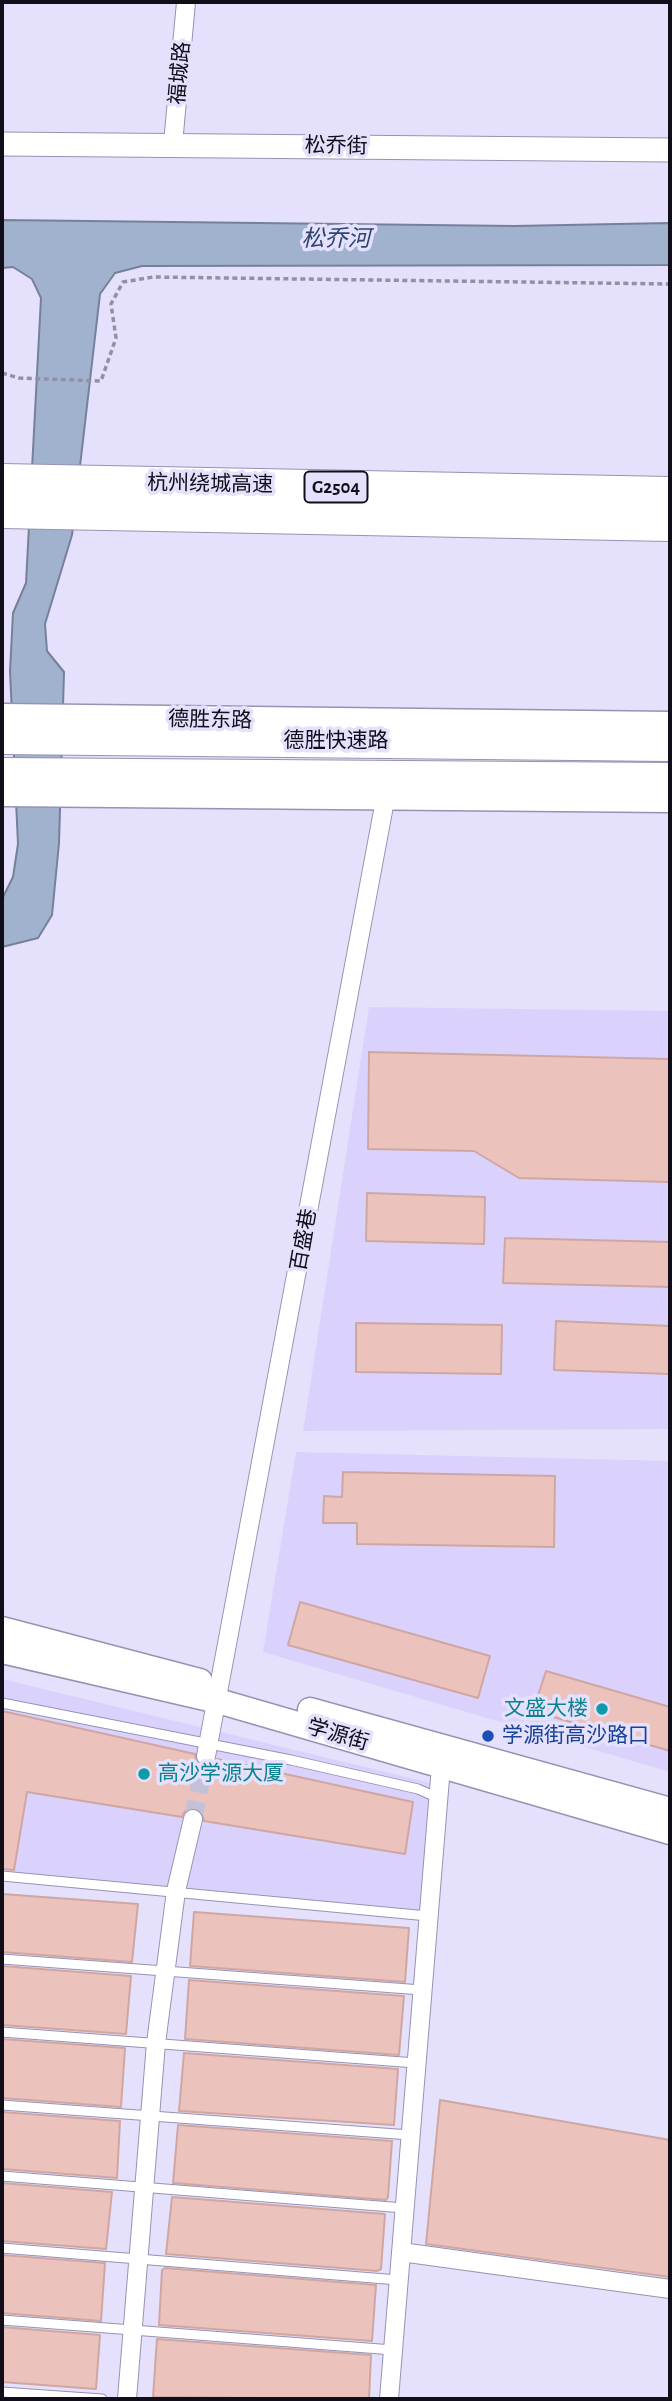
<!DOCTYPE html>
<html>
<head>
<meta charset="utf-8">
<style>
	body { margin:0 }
	#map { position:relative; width:672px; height:2401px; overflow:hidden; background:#e5e0fc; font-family:"Alegreya Sans",sans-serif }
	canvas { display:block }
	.frame { position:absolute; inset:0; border:4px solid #110e1a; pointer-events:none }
</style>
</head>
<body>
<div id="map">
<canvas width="672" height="2401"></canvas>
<div class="frame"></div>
</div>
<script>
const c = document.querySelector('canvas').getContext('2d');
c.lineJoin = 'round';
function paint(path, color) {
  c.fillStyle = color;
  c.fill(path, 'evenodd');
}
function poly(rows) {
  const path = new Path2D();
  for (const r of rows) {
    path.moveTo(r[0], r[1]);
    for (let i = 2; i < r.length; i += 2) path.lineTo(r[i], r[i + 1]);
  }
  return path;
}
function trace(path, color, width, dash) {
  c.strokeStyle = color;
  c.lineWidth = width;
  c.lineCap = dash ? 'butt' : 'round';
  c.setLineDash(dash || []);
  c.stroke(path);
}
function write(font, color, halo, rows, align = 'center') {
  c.font = font + ' "Alegreya Sans","Noto Sans SC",sans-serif';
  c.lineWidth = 7;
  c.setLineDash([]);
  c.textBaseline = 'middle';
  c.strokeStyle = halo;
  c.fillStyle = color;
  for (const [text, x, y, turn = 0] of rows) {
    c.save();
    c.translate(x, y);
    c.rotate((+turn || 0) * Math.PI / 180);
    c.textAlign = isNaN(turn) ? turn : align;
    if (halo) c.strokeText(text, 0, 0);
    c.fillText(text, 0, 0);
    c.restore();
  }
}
const built = poly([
	[369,1007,670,1011,670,1429,303,1431],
	[296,1452,670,1461,670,1772,263,1652],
	[2,1679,439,1785,428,1916,2,1876]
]);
const water = poly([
	[2,220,514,226,670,223,670,265,142,266,115,273,100,294,72,535,45,624,47,651,64,672,59,843,52,915,38,938,2,947,2,899,13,877,18,844,10,671,13,613,26,583,41,298,32,279,13,267,2,268,2,220]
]);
const building = poly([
	[369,1052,670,1059,670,1182,519,1178,474,1151,368,1149,369,1052],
	[367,1193,485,1197,484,1244,366,1241,367,1193],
	[505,1238,670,1242,670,1287,503,1283,505,1238],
	[556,1321,670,1326,670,1374,554,1370,556,1321],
	[356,1323,502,1325,501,1374,356,1372,356,1323],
	[343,1472,555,1476,554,1547,357,1544,357,1523,323,1523,324,1496,342,1497,343,1472],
	[300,1602,490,1656,478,1698,288,1645,300,1602],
	[546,1671,670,1707,670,1751,533,1711,546,1671],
	[2,1711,195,1754,196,1760,203,1767,210,1766,217,1759,413,1802,405,1854,204,1821,201,1811,195,1808,185,1811,182,1817,27,1792,14,1870,2,1869,2,1711],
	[2,1894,138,1904,132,1962,2,1952,2,1894],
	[194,1912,409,1928,405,1982,190,1966,194,1912],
	[2,1966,131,1976,126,2034,2,2025,2,1966],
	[189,1980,404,1996,399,2055,185,2039,189,1980],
	[2,2039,125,2048,121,2107,2,2098,2,2039],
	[184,2053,398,2069,394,2125,179,2111,184,2053],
	[440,2100,670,2140,670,2277,426,2244,440,2100],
	[2,2112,120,2121,117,2178,2,2169,2,2112],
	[178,2125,392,2141,388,2197,386,2200,173,2183,178,2125],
	[2,2183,112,2192,106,2249,2,2241,2,2183],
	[172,2197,385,2214,381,2269,377,2271,166,2254,172,2197],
	[2,2255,105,2263,101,2321,2,2313,2,2255],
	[165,2268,376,2285,372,2341,159,2325,162,2270,165,2268],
	[2,2327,100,2335,96,2389,2,2382,2,2327],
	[157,2339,371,2355,369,2399,153,2397,157,2339]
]);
const minorTunnel = poly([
	[193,1819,206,1756]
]);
const path = poly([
	[2,373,19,378,101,381,116,338,111,304,123,282,153,277,670,284]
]);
const service = poly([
	[2,1703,291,1760,418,1789,438,1798],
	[2,1876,428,1916],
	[2,1959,422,1990],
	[2,2032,416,2063],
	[2,2105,410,2135],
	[2,2176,404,2208],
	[2,2248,398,2280],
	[2,2320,393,2350],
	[2,2392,102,2399]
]);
const minor = poly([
	[173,144,186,2],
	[206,1756,386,795],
	[401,2252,670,2289],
	[127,2399,156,2043,176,1891,193,1819],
	[389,2399,442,1754]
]);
const tertiary = poly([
	[2,144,670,150]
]);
const secondary = poly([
	[2,1629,200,1681],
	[2,1651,218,1701,670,1832],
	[310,1710,670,1810]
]);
const primary = poly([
	[2,718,670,726],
	[2,792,670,798]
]);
const trunk = poly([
	[2,739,670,746],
	[2,773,670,778]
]);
const motorway = poly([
	[2,480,670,493],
	[2,512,670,525]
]);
const markers = [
	[602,1709,7,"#0f9aa8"],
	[488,1736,7,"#1a4fb4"],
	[144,1774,7,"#0f9aa8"]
];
const shields = [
	[336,487,63]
];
const shieldNames = [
	["G2504",336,487]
];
const streetNames = [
	["福城路",180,73,-85],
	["松乔街",336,146,1],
	["杭州绕城高速",210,484,1],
	["德胜东路",210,720,1],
	["德胜快速路",336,741],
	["百盛巷",304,1240,-80],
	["学源街",338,1735,16]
];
const cultureNames = [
	["文盛大楼",588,1709],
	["高沙学源大厦",158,1774,"left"]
];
const transitNames = [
	["学源街高沙路口",502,1736]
];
const waterNames = [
	["松乔河",336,239]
];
paint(built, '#dad2fc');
paint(water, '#a1b2cf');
trace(water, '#768199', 2);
paint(building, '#ebc2bc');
trace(building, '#cfa7a2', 2);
trace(minorTunnel, '#c5c0da', 18, [18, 9]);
trace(service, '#9892b2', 11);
trace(minor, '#9892b2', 20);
trace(tertiary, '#9892b2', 25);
trace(secondary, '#9892b2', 27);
trace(primary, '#9892b2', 31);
trace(trunk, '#9892b2', 32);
trace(motorway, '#9892b2', 34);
trace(path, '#938fa5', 3.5, [5, 3.5]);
trace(service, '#fff', 9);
trace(minor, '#fff', 18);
trace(tertiary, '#fff', 23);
trace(secondary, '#fff', 24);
trace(primary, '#fff', 28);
trace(trunk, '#fff', 30);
trace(motorway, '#fff', 32);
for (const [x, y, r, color] of markers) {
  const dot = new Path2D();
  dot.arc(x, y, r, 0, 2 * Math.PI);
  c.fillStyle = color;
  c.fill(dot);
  trace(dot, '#e5e0fc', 2.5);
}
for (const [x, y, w] of shields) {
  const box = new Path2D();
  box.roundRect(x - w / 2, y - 15.5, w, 31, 5);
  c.fillStyle = '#e5e0fc';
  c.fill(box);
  trace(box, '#110e1a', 2);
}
write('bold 19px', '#110e1a', null, shieldNames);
write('21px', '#110e1a', '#e5e0fc', streetNames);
write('21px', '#0d838f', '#e5e0fc', cultureNames, 'right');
write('21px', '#164399', '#e5e0fc', transitNames, 'left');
write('italic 23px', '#2e466f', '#e5e0fc', waterNames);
</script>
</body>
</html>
